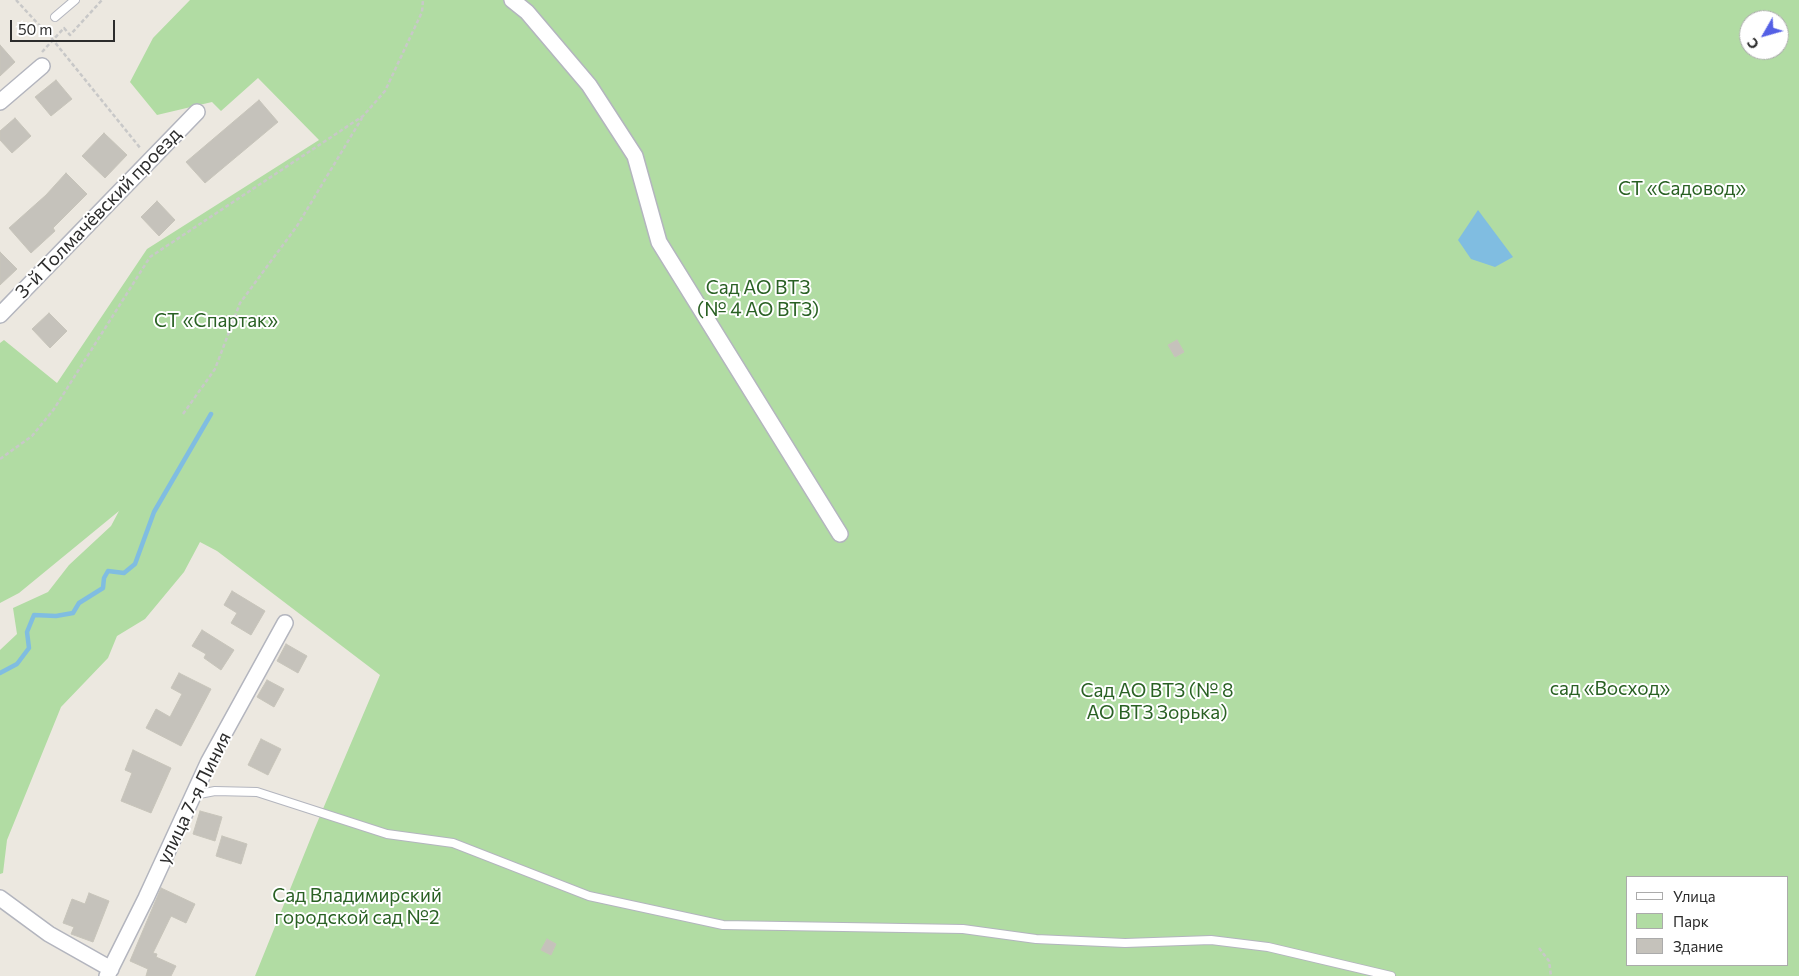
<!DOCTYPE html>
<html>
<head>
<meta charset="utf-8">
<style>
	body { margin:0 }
	#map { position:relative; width:1799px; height:976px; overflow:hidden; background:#ece8e0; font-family:Commissioner,sans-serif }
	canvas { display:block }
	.legend { position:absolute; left:1626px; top:876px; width:162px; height:90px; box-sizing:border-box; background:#fff; border:1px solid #ababab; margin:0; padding:6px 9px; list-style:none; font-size:15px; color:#2c2c2c }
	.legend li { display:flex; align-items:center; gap:10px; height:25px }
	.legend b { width:25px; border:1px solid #ababab }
	.north { position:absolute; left:1739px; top:10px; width:50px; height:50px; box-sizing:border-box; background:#fff; border:1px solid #ababab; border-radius:50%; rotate:232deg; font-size:14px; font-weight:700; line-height:20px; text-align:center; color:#2c2c2c }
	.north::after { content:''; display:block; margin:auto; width:18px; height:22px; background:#5460e5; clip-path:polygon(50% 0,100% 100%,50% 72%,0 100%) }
	.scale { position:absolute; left:10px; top:20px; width:105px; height:22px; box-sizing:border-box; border:2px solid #2c2c2c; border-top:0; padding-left:6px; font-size:15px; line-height:18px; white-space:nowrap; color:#2c2c2c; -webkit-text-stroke:4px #fff; paint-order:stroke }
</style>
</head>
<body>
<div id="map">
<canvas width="1799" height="976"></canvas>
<ul class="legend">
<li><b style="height:6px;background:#fff"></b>Улица</li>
<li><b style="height:14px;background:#b1dca3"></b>Парк</li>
<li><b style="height:14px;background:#c5c2bb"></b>Здание</li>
</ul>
<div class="north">С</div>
<div class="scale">50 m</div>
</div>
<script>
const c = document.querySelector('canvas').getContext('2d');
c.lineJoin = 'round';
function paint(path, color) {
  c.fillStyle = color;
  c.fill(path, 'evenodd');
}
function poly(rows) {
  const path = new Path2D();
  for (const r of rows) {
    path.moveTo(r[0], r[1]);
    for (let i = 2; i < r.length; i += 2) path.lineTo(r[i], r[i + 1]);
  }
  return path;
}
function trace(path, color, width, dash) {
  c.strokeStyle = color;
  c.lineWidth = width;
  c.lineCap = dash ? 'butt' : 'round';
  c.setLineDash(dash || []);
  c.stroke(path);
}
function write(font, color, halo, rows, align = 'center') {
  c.font = font + ' Commissioner,sans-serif';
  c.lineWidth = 4;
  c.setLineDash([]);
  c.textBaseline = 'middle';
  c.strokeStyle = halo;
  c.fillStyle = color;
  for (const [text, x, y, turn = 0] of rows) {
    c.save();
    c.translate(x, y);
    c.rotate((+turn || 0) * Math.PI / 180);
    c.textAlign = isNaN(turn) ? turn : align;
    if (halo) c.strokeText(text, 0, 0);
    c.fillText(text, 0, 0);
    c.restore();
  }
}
const green = poly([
	[190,0,1799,0,1799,976,255,976,314,830,380,675,217,551,200,542,184,572,145,619,117,636,108,658,61,707,7,840,3,873,0,874,0,650,17,634,13,608,48,592,69,565,111,526,119,511,19,593,0,603,0,343,4,340,57,383,147,249,319,140,258,78,221,111,212,102,157,115,130,82,153,38],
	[1749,20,1779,20,1779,50,1749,50],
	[1628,877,1788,877,1788,965,1628,965]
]);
const water = poly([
	[1478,210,1513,257,1495,267,1471,259,1458,240]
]);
const stream = poly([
	[0,673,17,664,29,648,27,632,34,615,56,616,73,613,79,603,103,588,104,578,108,571,124,573,135,564,154,512,211,414]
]);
const building = poly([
	[0,45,15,62,0,76,0,45],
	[56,80,72,99,51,116,35,97,56,80],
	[259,100,278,122,205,183,186,162,259,100],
	[15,118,31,136,12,153,0,140,0,131,15,118],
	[104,133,127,155,105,178,82,156,104,133],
	[66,173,87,194,53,228,55,231,31,253,9,228,46,195,66,173],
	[157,201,175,220,159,236,141,217,157,201],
	[0,252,17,269,0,285,0,252],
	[49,313,67,331,50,348,32,329,49,313],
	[1177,340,1184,352,1175,357,1168,345,1177,340],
	[232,591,265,611,251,635,231,623,237,613,224,605,232,591],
	[202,630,234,650,221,670,204,658,206,654,192,646,202,630],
	[286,644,307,656,298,673,277,661,286,644],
	[179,673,211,689,181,746,146,728,156,709,170,717,182,694,171,688,179,673],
	[267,680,284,689,274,707,257,697,267,680],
	[261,739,281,749,268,775,248,765,261,739],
	[133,750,171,768,151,813,121,801,132,773,125,770,133,750],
	[200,811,222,817,215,841,193,834,200,811],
	[222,836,247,844,241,864,216,856,222,836],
	[161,888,195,904,186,923,171,916,153,953,157,954,156,957,176,966,171,976,146,976,148,969,130,961,161,888],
	[89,893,109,901,93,942,71,934,74,927,63,923,72,899,85,904,89,893],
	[547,939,556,944,551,955,541,950,547,939]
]);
const path = poly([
	[16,0,53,40,141,149],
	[42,52,64,28,70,35,102,0],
	[183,414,215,369,240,303,297,226,362,118],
	[0,459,32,436,54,409,150,257,363,116,385,91,422,12,423,0],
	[1539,948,1549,961,1551,976]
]);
const service = poly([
	[55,17,75,0],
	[194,795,215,791,257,792,387,834,453,843,589,896,723,925,963,929,1036,939,1125,943,1211,940,1268,947,1391,976]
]);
const minor = poly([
	[512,0,527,12,589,85,635,156,659,242,840,534],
	[0,102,42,66],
	[0,315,197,112],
	[0,898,49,934,111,969],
	[107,976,146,898,209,761,285,623]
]);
const parkNames = [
	["СТ «Садовод»",1682,189],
	["Сад АО ВТЗ",758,288],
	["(№ 4 АО ВТЗ)",758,310],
	["СТ «Спартак»",216,321],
	["сад «Восход»",1610,689],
	["Сад АО ВТЗ (№ 8",1157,691],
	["АО ВТЗ Зорька)",1157,713],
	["Сад Владимирский",357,896],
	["городской сад №2",357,918]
];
const streetNames = [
	["3-й Толмачёвский проезд",98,213,-46],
	["улица 7-я Линия",194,798,-64]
];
paint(green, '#b1dca3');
paint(water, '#80bde1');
trace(stream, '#80bde1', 4.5);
paint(building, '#c5c2bb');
trace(building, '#c7c4ba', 1);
trace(service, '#b3b5be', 10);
trace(minor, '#b3b5be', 18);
trace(path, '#c8c8c8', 2.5, [4, 2.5]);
trace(service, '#fff', 8);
trace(minor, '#fff', 15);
write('19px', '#2a6124', '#fff', parkNames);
write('19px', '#2c2c2c', '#fff', streetNames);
</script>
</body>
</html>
